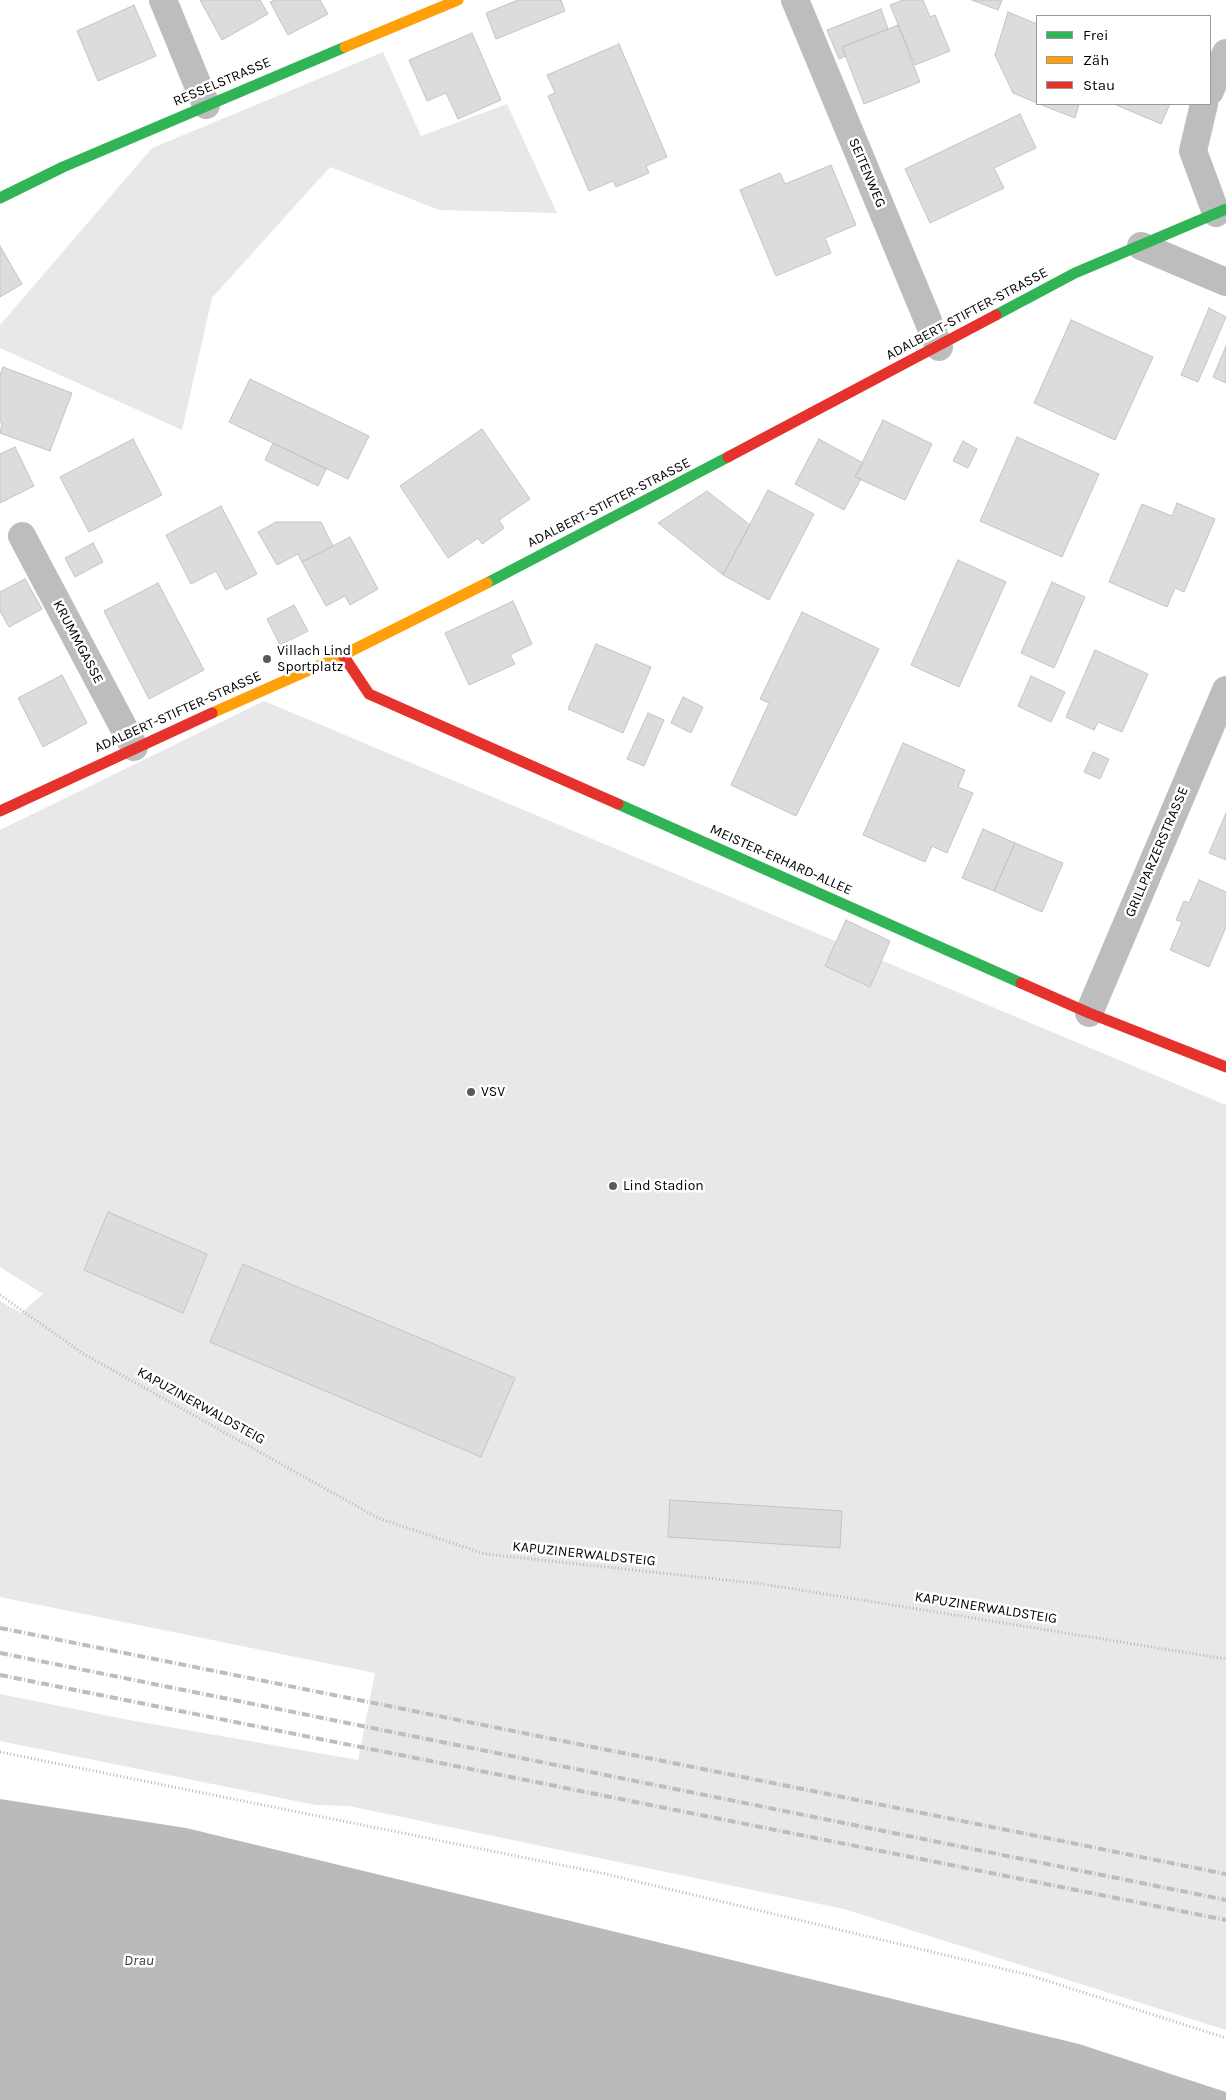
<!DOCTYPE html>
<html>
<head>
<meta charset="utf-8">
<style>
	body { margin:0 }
	#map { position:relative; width:1226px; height:2100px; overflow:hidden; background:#fff; font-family:Karla,sans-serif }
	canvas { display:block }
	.legend { position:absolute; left:1036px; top:15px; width:175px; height:90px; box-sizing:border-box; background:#fff; border:1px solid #999; margin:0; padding:6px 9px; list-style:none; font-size:15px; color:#000 }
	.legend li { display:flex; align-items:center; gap:10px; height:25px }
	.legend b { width:25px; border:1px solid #999 }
</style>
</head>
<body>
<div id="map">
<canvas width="1226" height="2100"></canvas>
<ul class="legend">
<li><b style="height:6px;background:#30b455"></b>Frei</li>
<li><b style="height:6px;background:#ff9f0a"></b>Zäh</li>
<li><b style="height:6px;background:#e5322d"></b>Stau</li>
</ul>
</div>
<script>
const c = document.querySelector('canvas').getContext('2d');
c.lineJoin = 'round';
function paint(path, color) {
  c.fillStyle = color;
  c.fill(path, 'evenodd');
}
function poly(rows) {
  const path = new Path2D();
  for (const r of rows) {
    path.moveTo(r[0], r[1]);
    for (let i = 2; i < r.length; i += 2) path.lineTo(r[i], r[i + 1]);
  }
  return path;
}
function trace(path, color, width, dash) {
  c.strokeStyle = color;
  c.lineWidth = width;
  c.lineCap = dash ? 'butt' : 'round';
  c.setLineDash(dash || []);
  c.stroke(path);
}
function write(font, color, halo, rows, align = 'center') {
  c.font = font + ' Karla,sans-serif';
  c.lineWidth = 5;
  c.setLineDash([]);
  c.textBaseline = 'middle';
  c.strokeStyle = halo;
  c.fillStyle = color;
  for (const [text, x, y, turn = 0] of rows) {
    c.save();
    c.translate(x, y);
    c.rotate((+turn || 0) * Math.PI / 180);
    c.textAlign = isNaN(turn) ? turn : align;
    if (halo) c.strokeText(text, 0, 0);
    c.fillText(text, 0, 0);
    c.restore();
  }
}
const green = poly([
	[383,52,421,136,507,104,557,213,439,210,330,167,212,298,182,430,0,348,0,325,152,148],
	[264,701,1226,1105,1226,2030,844,1909,349,1806,316,1805,0,1741,0,1694,124,1719,358,1760,375,1673,0,1597,0,1301,21,1313,43,1294,0,1267,0,830]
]);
const water = poly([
	[0,1799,186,1828,1079,2044,1226,2092,1226,2100,0,2100]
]);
const building = poly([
	[200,0,260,0,268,14,222,40,200,0],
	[275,0,320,0,328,14,288,35,270,2,275,0],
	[518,0,561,0,565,11,496,39,486,13,518,0],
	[903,0,923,0,930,17,935,15,950,51,915,65,890,5,903,0],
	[972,0,1002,0,998,10,972,0],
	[134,5,156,56,98,81,77,31,134,5],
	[881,9,888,29,842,47,846,56,839,59,827,30,881,9],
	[1008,12,1037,24,1037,103,1013,93,995,55,1008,12],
	[898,25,920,82,864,104,842,47,898,25],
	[472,33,501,100,458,119,446,93,427,101,409,60,472,33],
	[619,44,667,157,646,166,649,173,616,187,613,181,589,191,548,96,555,93,547,75,619,44],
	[1039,104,1079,104,1075,118,1039,104],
	[1114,104,1170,104,1161,124,1114,104],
	[1020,114,1036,148,994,168,1004,188,930,223,905,169,1020,114],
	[831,165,856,225,825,238,831,253,776,276,740,190,780,173,785,184,831,165],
	[0,246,22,284,0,297,0,246],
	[1209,308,1226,317,1198,382,1181,375,1209,308],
	[1071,320,1153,357,1115,440,1034,403,1071,320],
	[1226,346,1226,383,1213,377,1226,346],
	[3,367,72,393,50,451,0,433,2,423,0,422,0,375,3,367],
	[250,379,369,436,348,479,229,422,250,379],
	[883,420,932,444,905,500,855,477,883,420],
	[482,429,530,499,499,520,504,528,482,544,478,538,448,558,400,486,482,429],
	[1017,437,1099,474,1062,557,980,521,1017,437],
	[133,439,162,495,89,532,60,477,133,439],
	[819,439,863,463,855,477,861,479,844,510,795,484,819,439],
	[963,441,977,449,968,468,953,461,963,441],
	[273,443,326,469,318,486,265,460,273,443],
	[15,447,34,486,0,503,0,454,15,447],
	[768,490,814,514,769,600,723,575,768,490],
	[707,491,750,525,723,575,658,523,707,491],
	[1177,503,1215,519,1184,592,1175,588,1167,607,1109,582,1142,504,1172,516,1177,503],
	[221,506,257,574,226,590,216,571,191,584,166,535,221,506],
	[276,522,321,522,333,546,302,562,298,554,277,565,258,532,276,522],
	[350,537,378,589,350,605,345,596,326,606,302,562,350,537],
	[93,543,103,562,75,577,65,558,93,543],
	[958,560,1006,582,959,687,911,665,958,560],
	[25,579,42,609,9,627,0,611,0,592,25,579],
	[1052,582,1085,597,1054,668,1021,653,1052,582],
	[158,583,204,670,149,699,104,611,158,583],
	[513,601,532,644,510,655,515,664,469,685,445,633,513,601],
	[294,605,308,631,280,645,267,619,294,605],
	[802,612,879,649,796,816,731,785,769,703,760,699,802,612],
	[596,644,651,667,623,733,568,709,596,644],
	[1095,650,1148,674,1122,732,1098,722,1094,730,1066,717,1095,650],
	[62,675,87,723,43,747,18,698,62,675],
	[1031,676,1065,692,1051,722,1018,706,1031,676],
	[683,697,703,707,691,733,671,723,683,697],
	[648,713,664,720,644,766,627,759,648,713],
	[903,743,965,770,958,787,973,793,947,853,932,846,925,862,863,835,903,743],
	[1093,752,1109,759,1100,779,1084,772,1093,752],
	[1226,813,1226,860,1209,853,1226,813],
	[983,829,1015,843,994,891,962,878,983,829],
	[1015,843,1063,863,1042,912,994,891,1015,843],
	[1199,880,1226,892,1226,927,1209,967,1170,950,1182,922,1176,920,1184,901,1189,903,1199,880],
	[846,920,890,941,870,987,825,966,846,920],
	[108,1212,207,1254,183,1313,84,1270,108,1212],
	[243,1264,515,1378,481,1457,210,1342,243,1264],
	[670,1500,842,1511,840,1548,668,1537,670,1500]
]);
const path = poly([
	[0,1295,82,1353,378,1518,485,1554,763,1584,1226,1659],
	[0,1752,606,1874,1029,1975,1226,2038]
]);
const street = poly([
	[163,0,206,105],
	[795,0,939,347],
	[1210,91,1226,53],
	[1204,104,1193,151,1216,213],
	[1141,246,1226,282],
	[22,536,134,747],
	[1089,1013,1226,690]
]);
const fast = poly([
	[0,198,63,167,345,47],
	[996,315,1075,273,1226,209],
	[487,583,728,457],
	[618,804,1021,983]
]);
const slow = poly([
	[345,47,458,0],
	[212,713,343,655,487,583]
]);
const jam = poly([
	[728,457,996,315],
	[343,655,369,694,618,804],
	[0,811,212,713],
	[1021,983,1089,1013,1226,1067]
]);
const rail = poly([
	[0,1628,1226,1874],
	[0,1653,1226,1900],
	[0,1675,1226,1920]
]);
const markers = [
	[267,659,5,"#595959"],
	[471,1092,5,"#595959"],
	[613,1186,5,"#595959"]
];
const streetNames = [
	["RESSELSTRASSE",222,82,-23],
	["SEITENWEG",867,173,67],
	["ADALBERT-STIFTER-STRASSE",967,314,-28],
	["ADALBERT-STIFTER-STRASSE",609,503,-27],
	["KRUMMGASSE",78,642,62],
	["ADALBERT-STIFTER-STRASSE",178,712,-24],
	["GRILLPARZERSTRASSE",1157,852,-67],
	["MEISTER-ERHARD-ALLEE",781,860,24],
	["KAPUZINERWALDSTEIG",201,1406,29],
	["KAPUZINERWALDSTEIG",584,1554,6],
	["KAPUZINERWALDSTEIG",986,1608,9]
];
const poiNames = [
	["Villach Lind",277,651],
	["Sportplatz",277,667],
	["VSV",481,1092],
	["Lind Stadion",623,1186]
];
const waterNames = [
	["Drau",139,1961]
];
paint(green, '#e8e8e8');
paint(water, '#bababa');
paint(building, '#dcdcdc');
trace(building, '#c4c4c4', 1);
trace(path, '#b8b8b8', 3, [1, 2.5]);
trace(street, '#bdbdbd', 28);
trace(fast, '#30b455', 11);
trace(slow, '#ff9f0a', 11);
trace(jam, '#e5322d', 11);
trace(rail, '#bdbdbd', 4, [8, 2.5, 1, 2.5]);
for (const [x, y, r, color] of markers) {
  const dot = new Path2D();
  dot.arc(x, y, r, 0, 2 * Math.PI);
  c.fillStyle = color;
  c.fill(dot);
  trace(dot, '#fff', 2);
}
write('14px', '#000', '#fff', streetNames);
write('14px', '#000', '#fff', poiNames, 'left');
write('italic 15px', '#3e3e3e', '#fff', waterNames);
</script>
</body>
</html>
